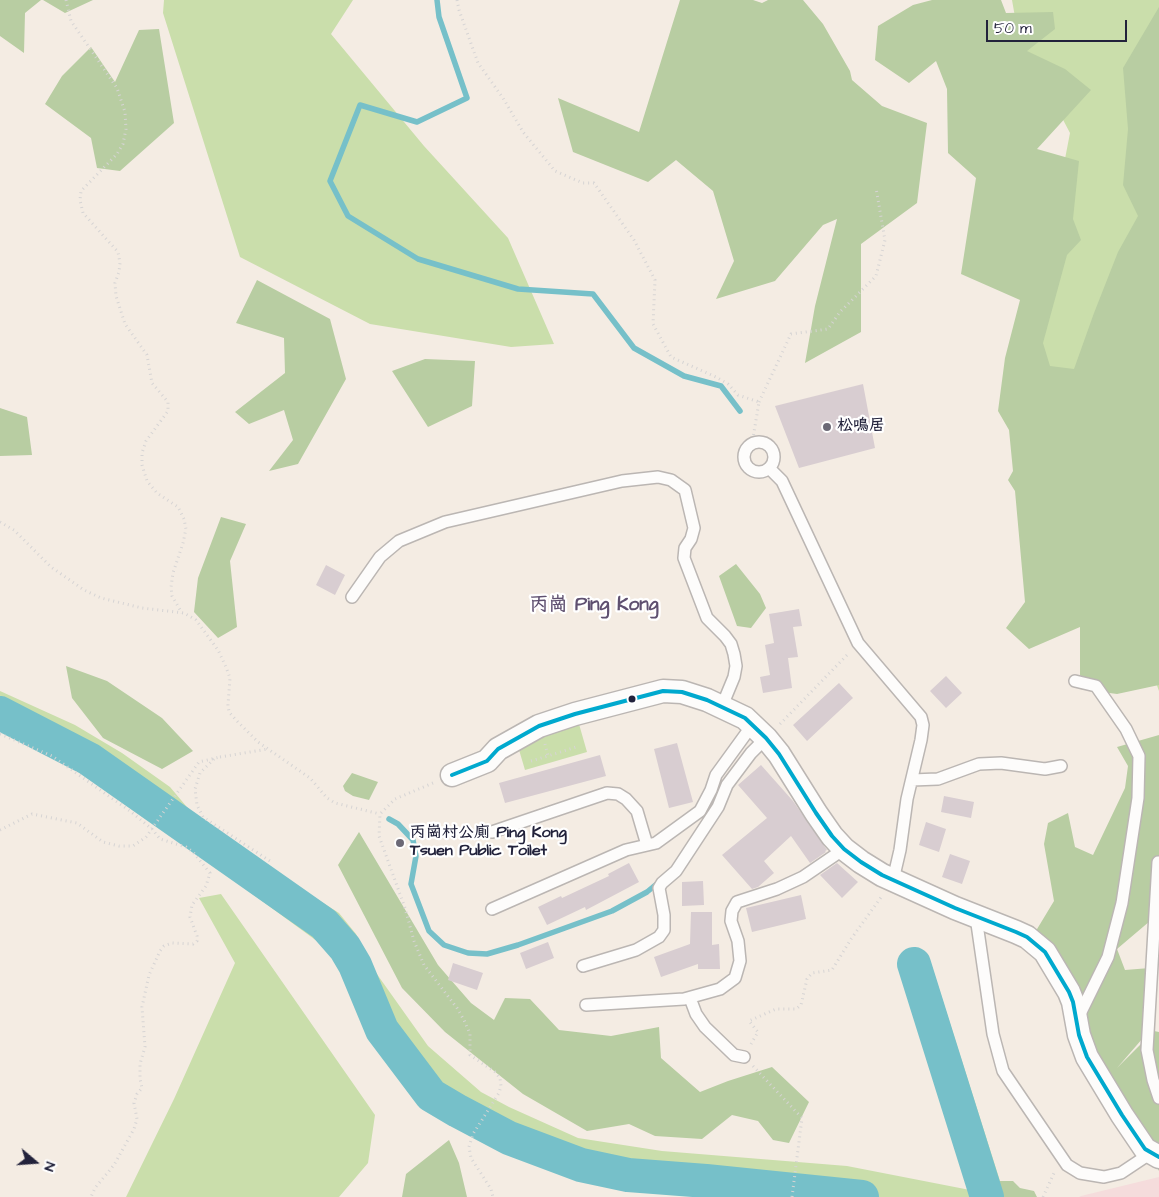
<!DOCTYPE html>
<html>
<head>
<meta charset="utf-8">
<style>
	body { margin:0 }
	#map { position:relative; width:1159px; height:1197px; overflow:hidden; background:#f4ece3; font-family:"Architects Daughter",sans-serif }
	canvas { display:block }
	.north { position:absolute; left:10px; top:1137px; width:50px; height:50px; -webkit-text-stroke:4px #fff; paint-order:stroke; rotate:108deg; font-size:14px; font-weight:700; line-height:20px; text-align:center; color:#22223b }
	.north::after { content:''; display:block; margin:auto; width:18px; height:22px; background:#22223b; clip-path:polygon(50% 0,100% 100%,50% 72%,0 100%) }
	.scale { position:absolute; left:986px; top:20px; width:141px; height:22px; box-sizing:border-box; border:2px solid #22223b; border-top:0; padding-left:6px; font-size:15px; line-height:18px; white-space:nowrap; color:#22223b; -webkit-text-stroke:4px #fff; paint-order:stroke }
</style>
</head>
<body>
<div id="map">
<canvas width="1159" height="1197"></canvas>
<div class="north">N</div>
<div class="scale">50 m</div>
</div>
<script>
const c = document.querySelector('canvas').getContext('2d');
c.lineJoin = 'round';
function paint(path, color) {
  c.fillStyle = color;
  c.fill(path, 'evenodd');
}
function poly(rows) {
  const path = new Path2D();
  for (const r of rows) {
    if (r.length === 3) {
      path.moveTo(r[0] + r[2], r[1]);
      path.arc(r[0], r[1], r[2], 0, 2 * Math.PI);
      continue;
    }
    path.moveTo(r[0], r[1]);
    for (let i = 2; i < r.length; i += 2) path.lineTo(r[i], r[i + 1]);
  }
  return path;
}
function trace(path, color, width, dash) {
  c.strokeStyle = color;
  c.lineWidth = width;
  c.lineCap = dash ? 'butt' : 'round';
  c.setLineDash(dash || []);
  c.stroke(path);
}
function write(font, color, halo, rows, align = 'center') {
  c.font = font + ' "Architects Daughter","LXGW WenKai TC",sans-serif';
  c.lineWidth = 4.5;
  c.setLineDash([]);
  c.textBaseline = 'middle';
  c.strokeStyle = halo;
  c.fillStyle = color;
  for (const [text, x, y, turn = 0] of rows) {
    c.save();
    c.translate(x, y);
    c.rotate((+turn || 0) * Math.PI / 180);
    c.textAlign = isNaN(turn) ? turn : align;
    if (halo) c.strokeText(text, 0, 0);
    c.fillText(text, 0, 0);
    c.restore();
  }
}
const built = poly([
	[1159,1177,1159,1197,1079,1197,1081,1196]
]);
const green = poly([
	[164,0,353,0,331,34,424,146,508,238,554,344,511,347,370,324,240,257,163,13],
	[1012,0,1159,0,1159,691,1030,340,1070,133,1018,34],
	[0,691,75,725,122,753,170,787,197,819,284,878,339,913,356,934,374,970,428,1046,481,1092,509,1107,578,1138,662,1151,847,1166,970,1190,902,966,928,954,1000,1181,993,1192,998,1197,758,1197,602,1181,522,1155,482,1136,429,1103,377,1033,359,991,325,947,232,879,199,851,144,814,97,777,44,745,0,727],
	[579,724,587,752,525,770,517,743],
	[221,894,375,1115,368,1163,339,1197,126,1197,174,1099,235,963,199,898]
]);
const forest = poly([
	[0,0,41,0,25,13,24,53,0,36],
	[43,0,93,0,65,13],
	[680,0,753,0,762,3,768,0,803,0,823,24,850,71,852,80,882,106,927,123,917,203,861,244,861,332,805,363,815,306,837,219,823,225,775,281,716,299,734,261,713,191,676,160,648,182,573,152,558,98,639,132],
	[932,0,1001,0,1006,13,1053,12,1055,29,1027,51,1065,69,1091,90,1037,149,1079,161,1073,219,1081,240,1067,255,1043,343,1050,366,1074,369,1094,313,1118,252,1138,216,1123,185,1128,129,1123,68,1159,7,1159,685,1117,694,1080,689,1080,627,1029,649,1006,628,1025,602,1015,491,1008,480,1013,471,1009,430,998,411,1005,358,1020,300,961,274,976,178,948,153,947,89,936,61,909,83,875,60,878,26,913,5],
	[159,29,174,123,120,171,97,168,91,138,45,104,62,76,91,47,115,82,139,30],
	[257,280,330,319,346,379,298,464,269,471,293,440,284,410,249,424,235,412,285,373,284,338,236,323],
	[425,359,475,361,472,406,428,427,392,371],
	[0,408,27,417,32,455,0,456],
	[221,517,246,524,230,561,237,627,218,638,194,612,198,578],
	[736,564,760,594,766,608,751,628,737,626,719,576],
	[66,666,107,681,162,718,193,751,162,769,103,738,72,698],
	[1159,735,1159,858,1150,921,1117,949,1125,970,1150,968,1149,1031,1117,1068,1154,1031,1159,1032,1159,1171,1074,1014,1028,944,1054,901,1044,844,1048,823,1068,813,1075,847,1093,855,1125,788,1128,766,1117,747],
	[352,773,378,782,369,800,353,796,345,791,343,786],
	[359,832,438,965,471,1003,494,1020,505,998,530,999,559,1030,611,1036,659,1027,661,1058,700,1092,728,1081,772,1067,809,1102,789,1143,773,1140,758,1121,732,1115,702,1139,655,1136,629,1124,587,1131,523,1094,445,1032,402,988,338,865],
	[449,1140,459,1163,467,1197,402,1197,406,1174],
	[1000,1181,1013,1181,1020,1188,1034,1191,1037,1197,998,1197,993,1192]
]);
const stream = poly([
	[437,0,439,17,467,98,417,122,360,105,330,181,348,216,418,259,518,289,593,294,634,348,684,376,721,386,740,411],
	[389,819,398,824,413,840,416,856,411,884,429,931,444,945,468,953,487,954,518,945,612,911,647,892,659,882]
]);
const river = poly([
	[0,713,89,759,324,924,345,948,355,965,382,1030,431,1095,458,1111,509,1138,581,1165,628,1175,706,1181,862,1197],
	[914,964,987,1197]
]);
const building = poly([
	[863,384,875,448,799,468,775,406],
	[326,565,345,575,335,595,316,585],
	[799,609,802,626,793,627,798,657,788,658,792,688,763,693,760,677,770,675,765,645,774,643,769,614],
	[946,676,962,693,946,708,930,691],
	[839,683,853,698,807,741,793,725],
	[677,743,693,802,669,808,654,749],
	[600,755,606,776,505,803,499,783],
	[761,765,793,801,827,850,825,851,826,852,810,863,791,836,764,861,774,873,758,887,752,889,722,855,767,818,738,785],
	[944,796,974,802,971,818,941,812],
	[926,822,946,829,939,852,919,845],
	[950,854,970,861,962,884,942,877],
	[629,863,639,882,586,910,585,907,547,925,538,907,561,896,562,898,609,876,608,874],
	[837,863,858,882,842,898,820,875],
	[703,881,704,905,682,906,682,882],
	[801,895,806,919,752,932,746,908],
	[691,912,712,912,712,945,719,944,720,969,698,969,698,964,661,977,654,957,690,944],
	[548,942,554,958,526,969,520,953],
	[453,963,483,973,477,990,448,980]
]);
const path = poly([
	[66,0,71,21,117,88,125,112,126,129,123,144,117,154,81,191,80,200,83,213,118,252,120,263,119,272,115,283,116,296,125,324,147,355,152,383,168,402,168,411,146,441,142,453,142,465,147,481,157,493,178,507,184,519,186,529,183,543,173,573,171,587,172,596,182,613],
	[457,0,459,10,478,63,503,98,523,132,555,171,583,183,594,183,634,240,655,280,653,324,671,357,716,377,728,384,738,395,759,402,753,438],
	[759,402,791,334,828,329,840,312,876,276,885,240,876,188],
	[0,522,14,530,51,567,84,590,101,598,142,608,184,613,196,620,218,650,226,667,230,678,228,705,229,712,238,722,258,742,310,778,327,798,335,803,380,814],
	[780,724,849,653],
	[0,734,52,756,130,811,152,829,160,839,186,847,193,852,210,873,206,886,192,905,190,917,197,936,197,941,193,944,172,943,164,946,160,951,149,975,142,1007,145,1047,140,1064,140,1079,142,1088,137,1094,134,1103,137,1119,134,1129,114,1165,95,1188,91,1197],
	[545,744,548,756,576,747],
	[220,757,268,749],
	[214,759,200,773,195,789,197,805,203,817,273,863],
	[531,761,548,756],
	[433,783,395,799,380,814,379,836,405,908,414,941,424,965,457,1008,464,1020,470,1034,470,1055,495,1072,500,1078,501,1086,499,1093,473,1134,469,1147,471,1158,491,1189,493,1197],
	[0,830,32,814,77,823,103,842,119,846,133,846,146,837,199,762,220,757],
	[751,1044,758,1032,749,1021,776,1009,796,1009,801,1005,807,979,812,973,832,970,851,939,882,896],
	[753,1066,802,1118,792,1197],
	[1043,1197,1054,1173]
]);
const lane = poly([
	[759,457,15],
	[769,468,782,481,858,643,921,717,923,725,921,740,907,799,900,850,893,880],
	[352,597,380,557,399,541,445,522,622,481,658,477,671,480,685,490,694,528,691,539,685,548,684,558,707,618,725,636,731,644,734,654,736,666,734,677,722,706],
	[1075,681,1096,686,1126,729,1139,756,1138,798,1122,903,1108,957,1078,1018],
	[912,780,938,779,979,764,1001,763,1045,769,1061,766],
	[492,832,607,793,618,794,626,799,637,811,647,845],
	[1158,862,1147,1050,1153,1080,1159,1098],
	[492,909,626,850,656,843,700,811,711,790,716,775,753,724],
	[976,917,993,1034,1003,1071,1067,1165,1080,1173,1104,1177,1121,1173,1151,1153],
	[583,966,636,950,659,937,664,930,664,915,659,888,662,883,676,871,718,807,727,785,751,753,766,738],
	[690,998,696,1014,705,1027,734,1055,744,1057],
	[586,1005,684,999,720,989,735,978,740,961,738,941,731,921,732,911,737,902,777,889,803,877,844,849]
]);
const street = poly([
	[452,775,487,761,498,749,539,726,575,714,663,691,682,692,707,700,745,718,766,738,779,754,816,813,832,836,844,849,861,862,882,875,955,908,1016,932,1027,937,1045,952,1069,992,1073,1002,1079,1035,1087,1057,1122,1115,1145,1149,1159,1157]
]);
const bus1 = poly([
	[452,775,487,761,498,749,539,726,575,714,663,691,682,692,707,700,745,718,766,738,779,754,816,813,832,836,844,849,861,862,882,875,955,908,1016,932,1027,937,1045,952,1069,992,1073,1002,1079,1035,1087,1057,1122,1115,1145,1149,1159,1157]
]);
const markers = [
	[827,427,5,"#6c6976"],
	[632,699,4.5,"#22223b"],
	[400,843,5,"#6c6976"]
];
const poiNames = [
	["松鳴居",837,427],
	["丙崗村公廁 Ping Kong",410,834],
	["Tsuen Public Toilet",410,852]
];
const quarterNames = [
	["丙崗 Ping Kong",594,606]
];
paint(built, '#f5dcdc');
paint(green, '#cadeab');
paint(forest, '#b8cda2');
trace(stream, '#76c0c9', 5.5);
trace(river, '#76c0c9', 34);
paint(building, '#d8cdd1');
trace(lane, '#bbb6b3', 14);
trace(street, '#bbb6b3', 25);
trace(path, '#d6d4d4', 3, [1, 4]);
trace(lane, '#fdfcfb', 11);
trace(street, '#fdfcfb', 22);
trace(bus1, '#00a9ce', 4);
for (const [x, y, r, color] of markers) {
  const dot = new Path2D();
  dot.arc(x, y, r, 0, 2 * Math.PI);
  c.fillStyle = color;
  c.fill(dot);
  trace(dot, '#fff', 2);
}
write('bold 16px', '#22223b', '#fff', poiNames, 'left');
write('bold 19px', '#5f5070', '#fff', quarterNames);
</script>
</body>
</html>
